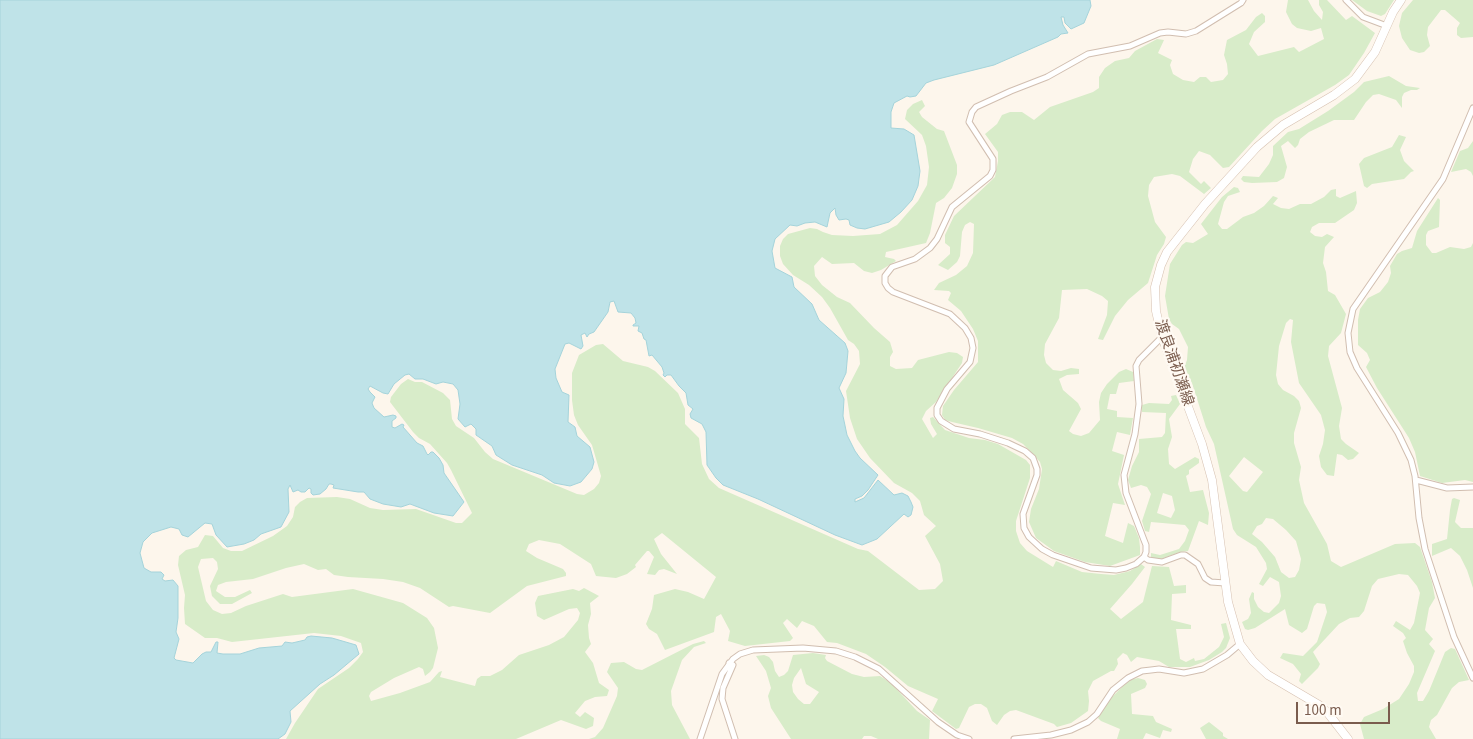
<!DOCTYPE html>
<html>
<head>
<meta charset="utf-8">
<style>
	body { margin:0 }
	#map { position:relative; width:1473px; height:739px; overflow:hidden; background:#fdf6ec; font-family:"Source Sans 3",sans-serif }
	canvas { display:block }
	.scale { position:absolute; left:1296px; top:702px; width:94px; height:22px; box-sizing:border-box; border:2px solid #7a5c4d; border-top:0; padding-left:6px; font-size:15px; line-height:18px; white-space:nowrap; color:#7a5c4d; -webkit-text-stroke:4px #fffaf3; paint-order:stroke }
</style>
</head>
<body>
<div id="map">
<canvas width="1473" height="739"></canvas>
<div class="scale">100 m</div>
</div>
<script>
const c = document.querySelector('canvas').getContext('2d');
c.lineJoin = 'round';
function paint(path, color) {
  c.fillStyle = color;
  c.fill(path, 'evenodd');
}
function poly(rows) {
  const path = new Path2D();
  for (const r of rows) {
    path.moveTo(r[0], r[1]);
    for (let i = 2; i < r.length; i += 2) path.lineTo(r[i], r[i + 1]);
  }
  return path;
}
function trace(path, color, width, dash) {
  c.strokeStyle = color;
  c.lineWidth = width;
  c.lineCap = dash ? 'butt' : 'round';
  c.setLineDash(dash || []);
  c.stroke(path);
}
function write(font, color, halo, rows, align = 'center') {
  c.font = font + ' "Source Sans 3","Noto Sans JP",sans-serif';
  c.lineWidth = 4.5;
  c.setLineDash([]);
  c.textBaseline = 'middle';
  c.strokeStyle = halo;
  c.fillStyle = color;
  for (const [text, x, y, turn = 0] of rows) {
    c.save();
    c.translate(x, y);
    c.rotate((+turn || 0) * Math.PI / 180);
    c.textAlign = isNaN(turn) ? turn : align;
    if (halo) c.strokeText(text, 0, 0);
    c.fillText(text, 0, 0);
    c.restore();
  }
}
const green = poly([
	[1288,0,1308,0,1314,11,1322,20,1323,12,1319,5,1319,0,1327,0,1346,20,1352,16,1375,33,1364,53,1349,75,1335,85,1275,119,1262,131,1229,167,1223,168,1210,155,1199,151,1193,159,1189,172,1201,184,1204,181,1211,188,1204,194,1180,176,1172,174,1154,177,1149,185,1148,196,1155,222,1166,237,1164,244,1157,255,1148,283,1128,300,1115,316,1103,340,1098,339,1107,315,1108,301,1102,296,1087,289,1062,290,1059,318,1045,344,1044,355,1046,363,1053,370,1061,371,1071,368,1079,369,1079,374,1067,375,1059,379,1063,390,1078,403,1081,409,1069,431,1073,434,1081,436,1089,433,1100,420,1099,402,1101,393,1107,384,1119,372,1126,369,1133,372,1134,381,1119,383,1116,394,1110,394,1107,409,1117,411,1117,417,1133,418,1130,435,1117,432,1112,451,1124,455,1118,484,1125,505,1113,503,1105,536,1123,543,1128,523,1134,526,1139,538,1140,547,1140,555,1110,566,1085,562,1054,551,1036,538,1029,522,1031,509,1039,489,1042,469,1040,462,1033,454,1023,444,1012,438,978,428,952,422,945,420,942,415,943,406,954,390,978,362,978,341,973,329,961,311,948,300,951,293,949,291,934,290,939,283,956,275,967,266,973,253,974,224,970,222,965,225,962,232,960,256,957,262,948,270,938,265,950,254,950,247,945,243,945,235,954,216,995,177,998,161,998,152,985,134,997,124,1002,115,1010,112,1022,112,1034,120,1050,107,1093,92,1099,88,1099,77,1105,68,1115,61,1129,58,1135,51,1157,39,1164,40,1158,53,1172,60,1170,65,1173,74,1183,80,1194,82,1200,77,1206,77,1211,82,1223,80,1228,74,1227,64,1224,55,1227,40,1246,30,1256,17,1262,13,1265,16,1265,22,1254,32,1249,44,1258,56,1294,47,1299,52,1324,39,1321,28,1311,31,1297,28,1292,24,1286,12],
	[1352,0,1394,0,1385,14,1381,16,1367,11],
	[1413,0,1473,0,1473,37,1461,38,1457,35,1457,28,1460,23,1445,10,1441,10,1428,27,1427,35,1430,46,1424,52,1419,53,1410,50,1402,38,1399,26,1402,13],
	[1389,76,1406,86,1420,88,1417,90,1411,90,1404,93,1402,97,1402,108,1396,100,1379,94,1373,95,1366,102,1354,120,1334,120,1309,132,1300,139,1298,145,1295,148,1288,141,1281,146,1287,167,1284,178,1277,182,1252,183,1244,182,1241,179,1243,176,1259,177,1269,164,1273,155,1273,146,1288,132,1299,129,1328,111,1354,92,1364,82],
	[922,100,925,106,919,112,922,117,937,129,944,131,957,165,957,174,952,188,944,198,936,203,930,233,926,243,886,252,885,257,894,259,896,261,881,270,872,273,864,271,854,263,832,264,822,257,814,266,815,276,822,285,837,297,850,303,874,328,890,342,893,352,890,357,890,366,896,369,912,368,918,360,949,352,957,353,963,357,962,363,936,402,926,411,922,419,933,438,937,434,931,424,930,418,933,417,945,430,969,438,985,440,998,444,1026,460,1030,465,1030,478,1016,521,1016,531,1020,543,1027,551,1053,567,1056,561,1082,572,1101,574,1114,575,1130,571,1141,564,1145,567,1132,584,1110,609,1121,619,1143,602,1152,566,1169,567,1174,586,1186,585,1186,593,1172,594,1171,620,1191,625,1191,629,1176,629,1180,659,1186,662,1194,658,1195,661,1204,659,1219,647,1224,637,1221,624,1226,623,1230,638,1226,648,1222,652,1209,660,1190,667,1169,667,1159,661,1137,657,1131,662,1127,655,1123,653,1117,659,1118,664,1114,671,1111,671,1093,681,1088,691,1089,701,1088,711,1071,723,1057,727,1054,724,1016,710,1010,711,1004,715,997,725,992,721,987,708,981,704,975,704,969,707,959,728,956,729,932,711,938,699,908,686,885,667,866,654,837,643,827,642,814,626,802,621,797,628,787,619,783,623,793,638,790,641,745,646,728,641,730,631,721,614,716,617,714,632,665,650,657,634,649,629,646,624,652,609,654,595,675,589,688,592,704,599,716,577,662,533,654,539,661,554,677,574,664,569,659,570,655,575,647,574,654,557,649,551,647,551,635,565,636,567,627,574,616,578,596,576,591,564,560,544,539,540,529,544,526,551,537,558,563,569,566,573,566,576,527,586,490,613,453,606,449,607,420,588,403,582,383,579,348,577,334,575,326,569,318,570,304,564,286,568,253,579,226,582,218,585,216,591,225,597,235,597,250,590,252,593,232,604,220,604,212,596,210,586,218,569,217,562,213,558,201,559,198,567,206,601,213,610,222,614,231,613,246,606,283,594,292,597,353,589,403,603,427,618,434,628,438,648,433,668,430,672,425,676,423,669,419,667,394,678,371,692,369,696,371,701,400,693,430,682,439,672,442,671,440,677,475,686,477,679,481,676,490,676,502,670,519,655,549,645,564,637,578,620,580,613,577,608,569,609,544,620,537,616,535,603,538,596,573,589,579,591,584,588,599,596,590,603,591,614,588,625,589,638,591,644,585,652,593,663,599,683,609,690,607,696,595,697,585,701,575,713,580,717,585,712,594,718,593,726,586,729,561,720,516,739,286,739,295,723,318,689,349,668,358,659,363,652,361,643,341,636,314,633,232,642,217,638,205,638,185,624,184,608,185,595,178,565,179,556,186,550,198,547,205,535,213,536,223,548,231,551,242,551,273,536,287,526,293,517,295,507,300,502,307,498,337,497,350,499,370,508,383,510,416,509,456,523,462,523,472,513,451,470,447,463,430,444,419,438,413,432,390,402,391,397,401,384,408,379,415,382,422,382,443,393,450,400,452,419,456,426,474,438,485,452,493,459,577,494,584,495,594,489,599,483,601,476,592,445,578,425,574,415,572,400,572,373,579,355,596,345,603,344,623,361,648,367,655,371,678,393,685,409,685,424,699,438,702,464,709,479,719,488,858,549,868,551,919,590,935,589,943,581,940,564,925,536,936,526,924,515,920,501,912,493,894,483,870,458,857,439,850,418,846,391,860,364,859,351,854,344,848,340,830,308,822,297,809,285,793,275,783,264,780,256,780,246,783,239,788,234,810,228,817,229,823,232,832,235,853,236,880,234,897,225,918,201,927,185,929,167,926,146,922,135,905,119,907,110,913,104],
	[1399,135,1406,137,1400,150,1404,161,1414,171,1411,172,1404,179,1372,184,1367,188,1364,186,1359,164,1364,158,1392,147],
	[1473,141,1473,176,1471,172,1466,169,1451,172,1460,151,1468,148],
	[1234,187,1238,188,1240,192,1228,196,1224,202,1218,224,1222,229,1227,229,1243,217,1254,213,1264,206,1273,196,1278,198,1273,204,1281,208,1289,209,1300,204,1311,204,1324,197,1331,190,1336,189,1336,196,1340,198,1356,191,1357,203,1354,210,1335,223,1319,223,1312,227,1310,232,1315,236,1322,237,1327,234,1334,237,1325,247,1323,263,1326,272,1328,291,1335,295,1346,314,1341,333,1329,346,1328,356,1342,408,1339,426,1341,439,1346,444,1359,453,1353,459,1348,460,1342,455,1337,454,1334,476,1327,475,1321,467,1319,456,1323,444,1325,430,1321,415,1299,383,1291,342,1293,320,1290,319,1286,323,1279,346,1276,375,1278,384,1283,390,1294,396,1299,401,1301,408,1294,433,1294,443,1301,467,1299,480,1304,503,1327,544,1331,561,1341,567,1395,544,1415,543,1420,547,1432,582,1435,598,1429,608,1425,630,1433,639,1429,644,1435,651,1417,693,1418,701,1423,701,1429,691,1445,652,1451,648,1455,649,1469,680,1459,682,1452,688,1437,715,1431,720,1429,727,1436,739,1364,739,1360,724,1364,717,1383,709,1399,699,1409,684,1414,672,1414,666,1407,653,1403,641,1406,638,1403,633,1393,626,1396,621,1410,630,1414,623,1420,593,1417,586,1408,575,1399,574,1378,579,1372,586,1364,611,1359,617,1350,618,1339,624,1313,652,1320,664,1318,668,1302,684,1299,681,1301,674,1293,664,1280,658,1283,653,1303,656,1317,642,1327,612,1325,604,1317,603,1314,606,1307,629,1302,633,1289,625,1285,609,1255,628,1248,630,1245,629,1242,622,1248,619,1251,613,1249,599,1252,592,1254,593,1254,599,1258,607,1264,612,1269,613,1279,603,1281,596,1279,582,1270,577,1263,586,1259,584,1267,569,1266,563,1256,547,1237,535,1233,529,1214,444,1206,427,1192,383,1184,368,1187,360,1188,347,1179,329,1172,324,1169,319,1165,296,1170,264,1182,245,1186,242,1193,243,1208,234,1201,224,1222,197],
	[1244,457,1263,472,1247,492,1243,491,1229,476],
	[1266,518,1273,519,1286,530,1296,541,1301,559,1299,570,1295,577,1289,578,1281,572,1275,557,1262,542,1252,534,1257,526,1262,524],
	[1438,198,1440,200,1439,227,1428,231,1426,235,1426,245,1432,253,1436,253,1450,247,1464,249,1471,247,1473,243,1473,482,1465,480,1442,483,1420,476,1415,452,1409,438,1377,388,1366,367,1370,360,1367,353,1358,345,1358,320,1360,309,1368,298,1380,292,1388,282,1391,273,1390,266,1397,254,1402,251,1412,248,1417,231],
	[1176,395,1180,404,1169,419,1172,437,1168,449,1169,464,1175,469,1195,457,1199,459,1199,463,1189,470,1189,474,1186,476,1190,492,1203,490,1209,513,1208,525,1199,521,1188,551,1180,552,1161,559,1151,559,1151,553,1160,555,1179,549,1185,541,1189,530,1185,525,1151,522,1149,532,1145,531,1142,521,1151,494,1147,487,1141,485,1131,488,1128,480,1132,466,1139,452,1139,439,1162,437,1165,433,1166,413,1142,412,1142,405,1149,403,1169,404,1172,400,1171,396],
	[1163,493,1172,496,1175,510,1171,518,1157,513],
	[1454,498,1460,500,1455,522,1461,528,1473,528,1473,588,1467,570,1460,556,1451,548,1432,556,1432,544,1447,539,1450,510,1452,499],
	[704,641,706,643,694,647,682,660,671,691,672,705,690,739,589,739,595,737,603,728,617,696,618,688,607,672,611,663,624,662,636,669,642,670,693,644],
	[813,653,826,655,825,658,827,661,852,674,864,677,880,676,891,683,917,711,930,720,929,739,878,739,871,736,864,736,862,739,791,739,771,708,768,696,771,688,766,671,756,656,764,655,769,657,773,662,775,671,779,677,784,675,788,671,793,655],
	[801,668,806,684,819,692,810,704,804,704,798,699,793,692,792,685,794,678],
	[1138,678,1145,680,1147,684,1145,688,1131,694,1132,714,1153,716,1156,722,1172,729,1171,732,1163,730,1160,738,1146,733,1143,739,1117,739,1120,729,1101,721,1098,718,1110,699,1121,688,1130,680],
	[1209,722,1223,733,1223,736,1228,739,1206,739,1200,728]
]);
const water = poly([
	[0,0,1090,0,1091,6,1084,23,1071,29,1065,23,1064,17,1061,17,1063,25,1068,33,1061,34,1058,37,994,65,934,80,926,83,916,96,910,97,907,96,894,103,891,112,891,128,904,129,914,135,920,171,918,186,912,200,901,212,889,222,865,229,857,228,850,225,849,220,846,219,839,220,836,215,835,208,830,213,827,227,815,222,805,223,797,226,790,225,775,239,772,251,775,268,792,277,794,287,812,304,819,320,845,343,848,351,846,373,839,388,844,399,843,416,847,435,855,451,860,458,878,475,868,490,862,496,855,499,855,502,864,498,878,480,894,495,902,493,908,496,911,502,913,507,911,515,908,517,904,514,877,539,862,545,835,535,758,499,723,485,716,478,707,465,706,432,702,424,691,418,690,414,693,409,688,405,686,393,679,386,671,375,667,375,665,377,663,375,664,373,662,367,652,355,649,356,646,340,644,339,642,333,638,331,639,326,633,326,633,325,636,323,635,318,631,313,618,312,614,301,610,302,608,312,594,332,589,334,587,337,585,333,581,335,583,346,581,349,569,343,565,344,555,369,556,378,562,392,569,395,568,422,575,427,577,436,590,447,594,462,592,469,581,482,570,486,554,483,542,475,512,465,496,455,492,446,476,435,476,429,471,424,465,427,458,419,460,404,458,390,453,384,443,382,436,384,423,379,415,379,409,374,405,375,394,384,388,394,383,393,370,386,368,389,370,392,375,397,372,403,374,408,384,417,393,415,396,416,396,418,392,421,392,427,395,428,402,424,404,425,403,427,417,443,423,446,427,454,428,455,431,452,433,452,439,458,443,465,444,473,464,502,453,516,434,513,410,504,401,507,383,504,370,499,364,492,358,492,333,488,334,485,331,484,329,484,326,489,320,494,313,495,311,493,311,489,309,488,305,492,301,492,298,490,293,492,290,485,288,489,289,512,281,527,261,534,254,540,244,544,227,547,216,535,212,524,205,523,188,537,182,535,179,529,171,527,152,533,143,542,140,553,144,568,151,572,161,572,164,575,162,579,165,581,173,580,178,586,178,618,176,632,179,639,174,658,176,660,193,663,202,654,206,652,211,652,216,642,218,642,217,653,223,654,240,654,259,648,282,646,285,642,292,643,305,640,307,637,311,636,332,638,356,645,359,654,334,675,320,684,290,711,291,722,285,734,278,739,0,739,0,0]
]);
const minor = poly([
	[1346,0,1363,17,1387,26],
	[1473,108,1443,179,1353,309,1348,333,1350,352,1357,368,1398,433,1411,460,1415,476,1419,518,1425,549,1454,637,1473,678],
	[1162,337,1139,360,1136,366,1139,404,1135,434,1124,475,1126,493,1144,540,1146,545,1146,552,1144,557,1136,564,1126,568,1116,570,1091,568,1053,555,1042,549,1029,537,1024,528,1023,514,1037,475,1037,469,1033,458,1025,451,1008,443,980,434,954,429,941,421,937,415,937,408,947,389,970,362,973,348,971,338,965,328,950,314,893,292,888,288,885,283,885,276,892,267,915,259,930,248,937,239,952,207,990,176,993,170,993,159,969,122,972,112,976,107,1011,91,1047,77,1088,54,1130,46,1160,33,1168,32,1186,34,1196,31,1241,3,1243,0],
	[1416,480,1447,488,1473,487],
	[1144,557,1148,560,1162,562,1181,555,1185,555,1198,564,1205,578,1211,582,1225,583],
	[729,663,733,665,723,688,722,699,735,739],
	[700,739,722,674,733,659,740,654,753,650,803,648,836,651,855,657,879,669,938,722,957,735,969,739],
	[1014,739,1051,735,1071,730,1088,722,1097,714,1113,690,1128,678,1142,671,1151,670,1159,669,1184,673,1203,669,1227,655,1240,644]
]);
const secondary = poly([
	[1348,739,1327,712,1319,705,1268,675,1253,661,1240,644,1228,602,1212,480,1202,444,1162,337,1156,311,1155,287,1161,265,1167,252,1205,204,1257,147,1283,125,1334,95,1355,79,1375,52,1393,12,1401,0]
]);
const streetNames = [
	["渡良浦初瀬線",1173,363,71]
];
paint(green, '#d8ecc9');
paint(water, '#bfe3e8');
trace(water, '#a5d3da', 1);
trace(minor, '#d1beb0', 7);
trace(secondary, '#d6c0b0', 9);
trace(minor, '#fff', 5);
trace(secondary, '#fff', 8);
write('15px', '#7a5c4d', '#fffaf3', streetNames);
</script>
</body>
</html>
